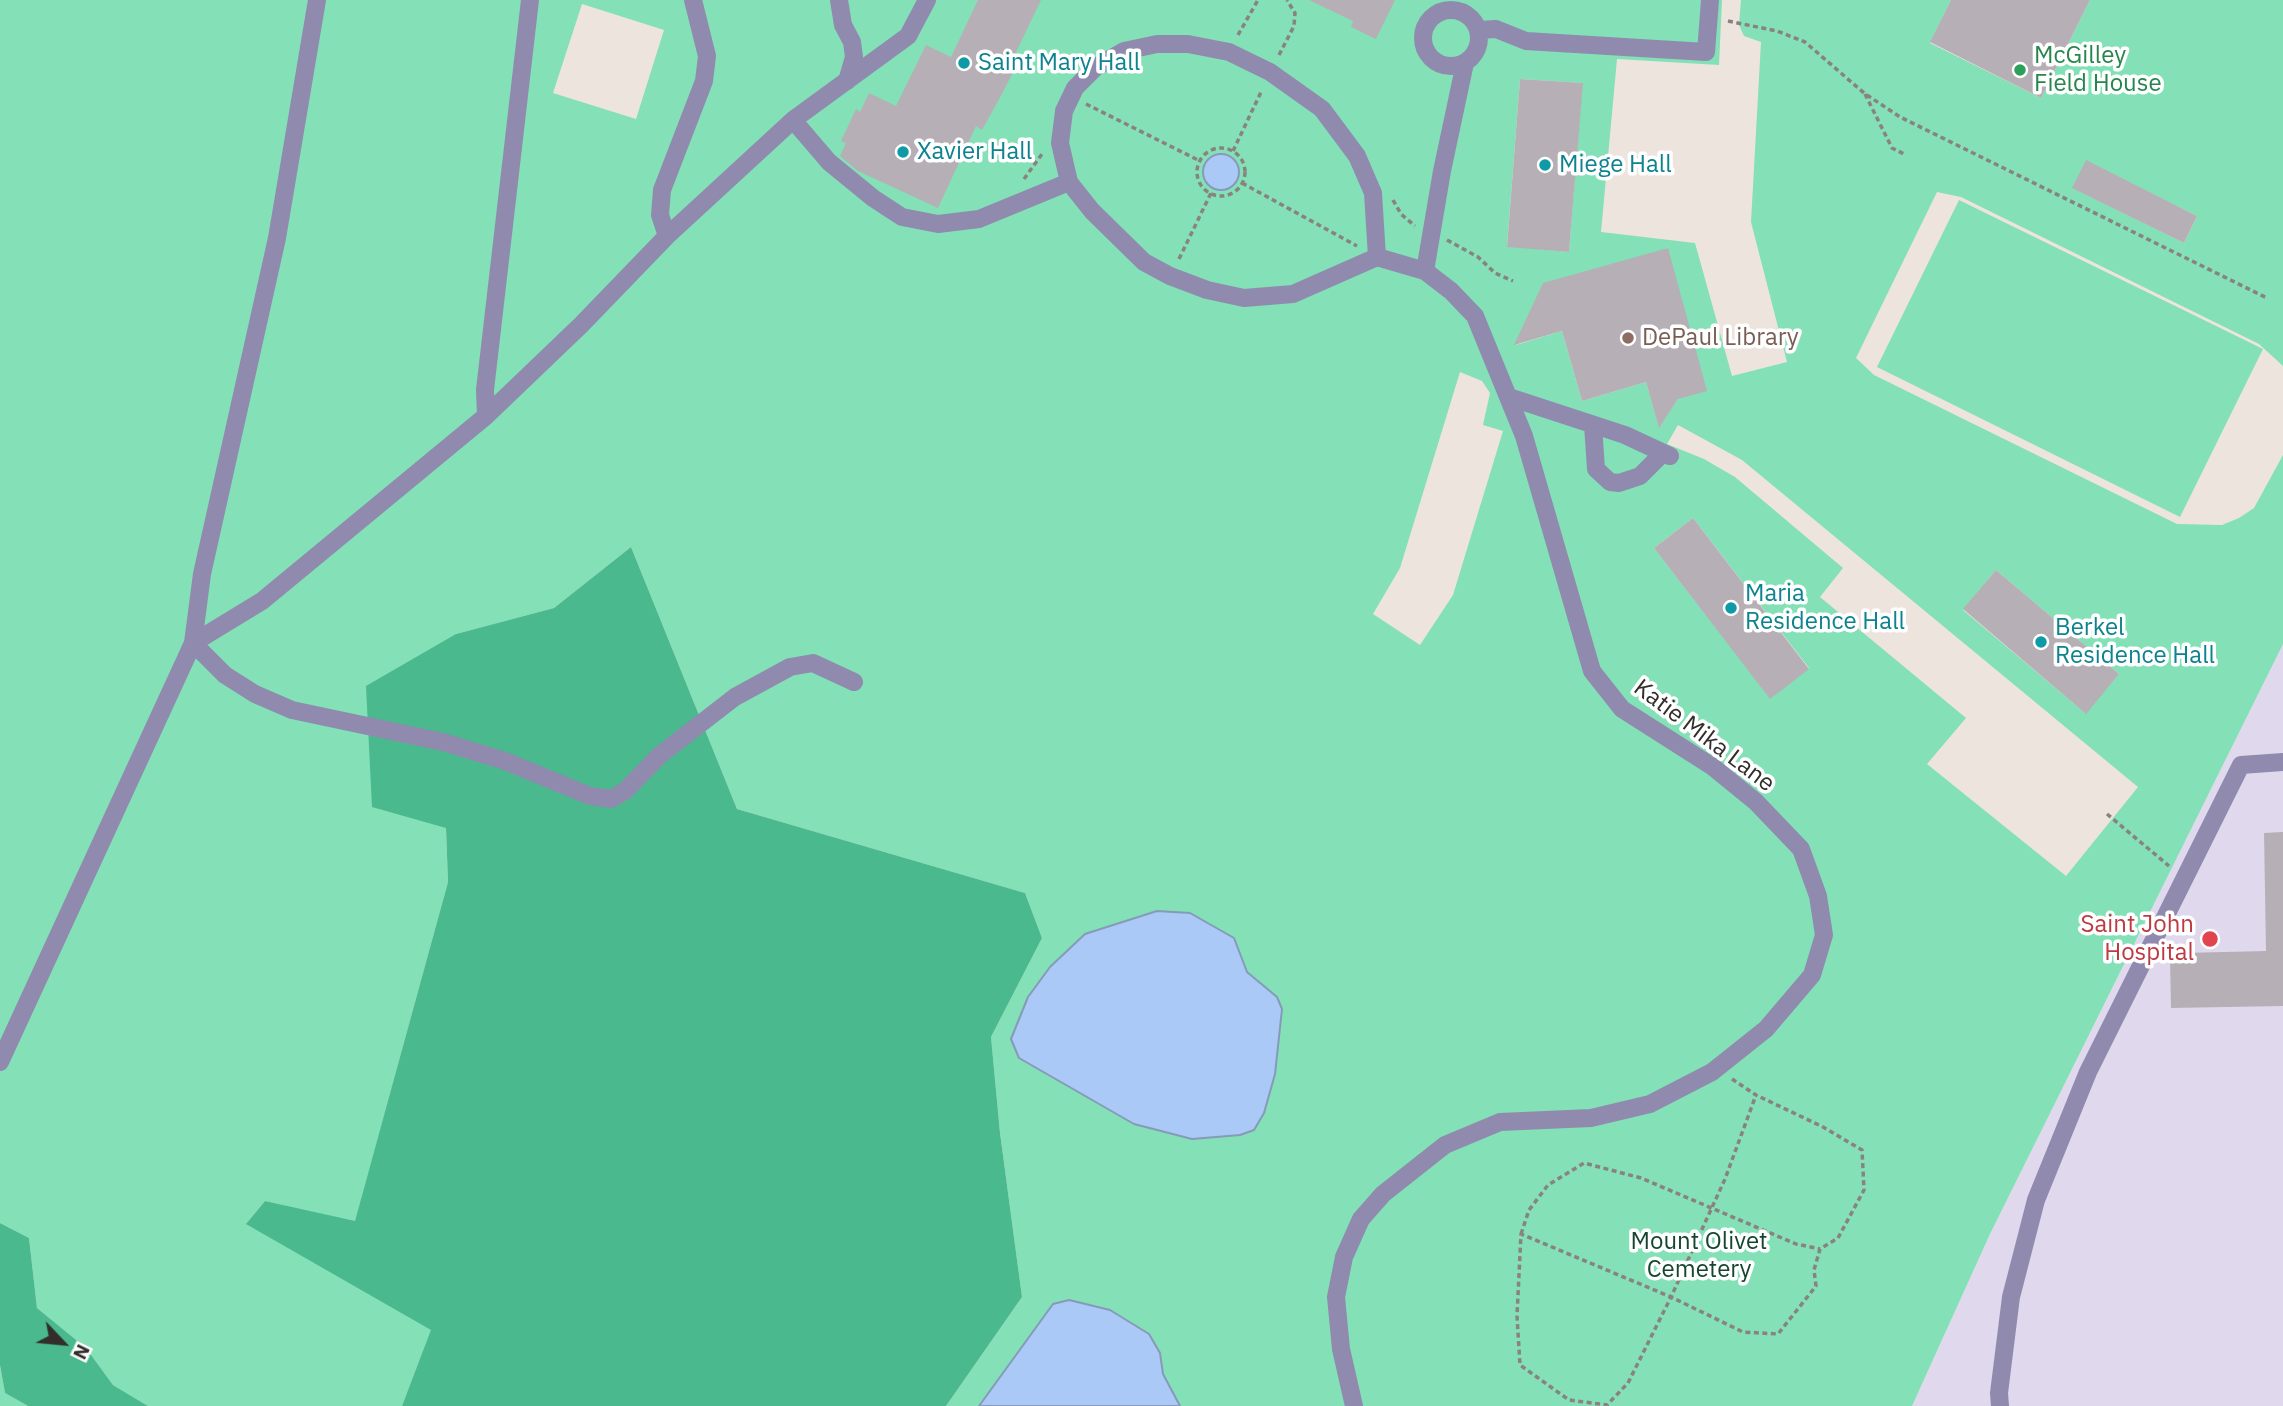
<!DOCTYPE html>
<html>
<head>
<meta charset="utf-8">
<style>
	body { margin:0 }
	#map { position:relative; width:2283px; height:1406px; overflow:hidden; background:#eee4de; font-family:"IBM Plex Sans",sans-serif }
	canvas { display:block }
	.north { position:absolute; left:28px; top:1308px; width:70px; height:70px; -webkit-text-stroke:5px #fff; paint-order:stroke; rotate:116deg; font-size:19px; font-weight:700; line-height:28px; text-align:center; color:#312e2b }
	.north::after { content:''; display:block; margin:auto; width:24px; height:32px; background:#312e2b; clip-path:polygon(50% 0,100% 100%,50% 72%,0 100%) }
</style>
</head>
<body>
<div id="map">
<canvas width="2283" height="1406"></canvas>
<div class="north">N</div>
</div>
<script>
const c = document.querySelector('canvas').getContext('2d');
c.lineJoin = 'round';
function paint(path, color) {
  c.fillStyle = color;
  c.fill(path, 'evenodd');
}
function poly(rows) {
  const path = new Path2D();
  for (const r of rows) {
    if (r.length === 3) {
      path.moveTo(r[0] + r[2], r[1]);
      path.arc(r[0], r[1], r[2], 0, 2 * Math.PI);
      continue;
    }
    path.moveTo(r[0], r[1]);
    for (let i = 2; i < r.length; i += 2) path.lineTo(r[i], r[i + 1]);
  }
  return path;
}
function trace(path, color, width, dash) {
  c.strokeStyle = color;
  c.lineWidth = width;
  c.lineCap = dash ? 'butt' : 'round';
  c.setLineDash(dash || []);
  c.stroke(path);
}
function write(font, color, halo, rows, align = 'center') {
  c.font = font + ' "IBM Plex Sans",sans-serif';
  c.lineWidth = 7;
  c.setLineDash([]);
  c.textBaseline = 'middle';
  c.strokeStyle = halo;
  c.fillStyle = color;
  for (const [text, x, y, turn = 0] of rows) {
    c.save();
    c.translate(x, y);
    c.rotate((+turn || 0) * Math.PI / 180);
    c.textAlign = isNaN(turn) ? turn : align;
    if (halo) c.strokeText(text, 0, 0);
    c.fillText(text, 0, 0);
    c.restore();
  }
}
const medical = poly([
	[2283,644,2283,1406,1912,1406,1990,1234]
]);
const green = poly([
	[0,0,1722,0,1719,65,1617,59,1601,232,1695,243,1732,376,1787,362,1751,222,1761,42,1744,36,1739,25,1741,0,1951,0,1930,43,2041,98,2090,0,2283,0,2283,366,2259,344,1961,197,1937,192,1856,358,1874,375,2177,524,2222,525,2239,518,2254,508,2283,455,2283,644,1990,1234,1912,1406,1180,1406,1163,1374,1160,1353,1069,1300,1053,1304,979,1406,946,1406,1022,1297,1000,1133,991,1037,1042,938,1025,893,737,809,631,547,554,608,456,634,446,828,448,882,355,1222,265,1201,247,1223,432,1330,402,1406,148,1406,113,1385,86,1348,37,1308,29,1238,0,1223],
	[582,4,664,30,636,119,553,93],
	[1520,79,1582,83,1569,252,1507,246],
	[2086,161,2197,216,2184,243,2073,188],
	[1667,248,1678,399,1659,427,1646,382,1582,401,1562,331,1516,345],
	[1460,372,1482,381,1490,393,1483,425,1503,431,1453,595,1420,645,1373,614,1400,568],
	[1678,425,1742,460,2138,787,2066,876,1927,764,1966,718,1820,597,1843,568,1735,477,1704,459,1667,444],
	[1693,518,1809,668,1770,698,1654,548],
	[1996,570,2119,674,2085,713,1963,610],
	[1157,911,1190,913,1234,938,1247,972,1282,1009,1279,1031,1240,1135,1192,1139,1134,1124,1019,1058,1011,1039,1050,967,1084,934],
	[1959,200,2263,349,2180,517,1877,367],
	[0,1365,5,1393,28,1406,0,1406]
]);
const forest = poly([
	[631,547,737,809,1025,893,1042,938,991,1037,1000,1133,1022,1297,946,1406,402,1406,431,1330,246,1224,265,1201,355,1221,448,882,446,828,372,807,366,686,456,634,554,608],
	[0,1223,29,1238,37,1308,86,1348,113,1385,148,1406,28,1406,5,1393,0,1365]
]);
const water = poly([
	[1221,172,18],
	[1157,911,1190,913,1234,938,1247,972,1277,997,1282,1009,1275,1074,1264,1113,1254,1130,1240,1135,1192,1139,1134,1124,1019,1058,1011,1039,1028,997,1050,967,1085,934,1157,911],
	[1069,1300,1110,1310,1149,1334,1160,1353,1163,1374,1180,1406,979,1406,1053,1304,1069,1300]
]);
const building = poly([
	[978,0,1041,0,1008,69,1013,72,1003,92,982,130,976,126,938,208,858,171,840,156,846,143,841,141,856,109,860,112,869,93,896,106,926,45,951,57],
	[1309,0,1395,0,1376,39,1351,27,1353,21],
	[1951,0,2090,0,2041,98,1930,42],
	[1520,79,1583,83,1569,252,1507,247],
	[2086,160,2197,216,2184,243,2072,188],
	[1668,248,1707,391,1678,399,1659,428,1646,382,1582,401,1562,331,1514,345,1543,283],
	[1693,518,1809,669,1770,699,1654,548],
	[1996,570,2119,674,2086,714,1963,609],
	[2283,832,2283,1006,2171,1008,2170,960,2182,960,2182,953,2266,951,2264,833]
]);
const path = poly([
	[1728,21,1777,31,1805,42,1864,93,1900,117,2267,298],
	[1238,35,1258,0],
	[1279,55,1294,26,1295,13,1287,0],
	[1865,94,1892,148,1904,154],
	[1086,104,1200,161],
	[1221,172,24],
	[1233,151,1262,90],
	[1024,179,1042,154],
	[1242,183,1357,246],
	[1393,200,1401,214,1415,226],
	[1447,240,1478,257,1495,273,1513,281],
	[1179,259,1211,193],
	[2107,814,2169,866],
	[1732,1079,1756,1095,1823,1127,1862,1150,1864,1190,1838,1238,1820,1249,1814,1270,1816,1286,1778,1334,1743,1332,1671,1297,1628,1383,1607,1405,1569,1400,1520,1365,1517,1316,1521,1234,1671,1297,1725,1179,1756,1095],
	[1521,1234,1529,1210,1548,1185,1584,1163,1641,1178,1796,1244,1820,1249]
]);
const minor = poly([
	[693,0,707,56,704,81,662,190,660,215,667,236,581,325,486,416,262,601,193,643,225,675,255,694,292,710,443,742,505,761,590,796,611,799,625,791,660,755,735,697,790,667,813,663,854,682],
	[839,0,843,25,852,42,854,57,847,81],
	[1451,38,28],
	[1479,30,1496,29,1526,41,1706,52,1710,0],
	[793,120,908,36,927,0],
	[667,236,793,120,829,162,873,198,902,217,938,224,979,219,1069,182],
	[1425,271,1442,171,1465,63],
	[1509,397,1625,435,1670,456],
	[486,416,485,390,530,0],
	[1593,425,1596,469,1610,482,1619,483,1640,476,1663,453],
	[0,1062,193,643,202,574,277,238,317,0],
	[1354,1406,1341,1349,1336,1297,1344,1257,1361,1219,1383,1194,1445,1145,1500,1122,1591,1118,1650,1104,1712,1072,1766,1029,1812,975,1824,935,1818,896,1801,849,1756,802,1713,767,1622,709,1592,671,1524,436,1475,316,1451,291,1425,271,1377,257,1293,294,1244,298,1207,290,1170,276,1144,262,1092,211,1069,182,1060,143,1064,111,1075,88,1096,67,1124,51,1157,44,1188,44,1229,52,1270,72,1322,109,1357,156,1373,193,1377,257],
	[2000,1406,1999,1393,2011,1297,2036,1200,2088,1072,2241,765,2283,762]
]);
const markers = [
	[964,63,7,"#0f9aa8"],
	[2020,70,7,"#2e9e5b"],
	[903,152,7,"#0f9aa8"],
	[1545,165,7,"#0f9aa8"],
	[1628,338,7,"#8d6e63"],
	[1731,608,7,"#0f9aa8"],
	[2041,642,7,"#0f9aa8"],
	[2210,939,9,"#e0444e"]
];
const leisureNames = [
	["McGilley",2034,56],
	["Field House",2034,84]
];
const cultureNames = [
	["Saint Mary Hall",978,63],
	["Xavier Hall",917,152],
	["Miege Hall",1559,165],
	["Maria",1745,594],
	["Residence Hall",1745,622],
	["Berkel",2055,628],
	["Residence Hall",2055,656]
];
const educationNames = [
	["DePaul Library",1642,338]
];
const streetNames = [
	["Katie Mika Lane",1704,736,37]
];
const healthNames = [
	["Saint John",2194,925],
	["Hospital",2194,953]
];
const parkNames = [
	["Mount Olivet",1699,1242],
	["Cemetery",1699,1270]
];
paint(medical, '#e0d9ee');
paint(green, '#83e0b7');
paint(forest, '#4ab98d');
paint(water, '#aac9f6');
trace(water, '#869ab9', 2);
paint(building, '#b7afb6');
trace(path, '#89837f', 3.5, [5, 3.5]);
trace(minor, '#908aaf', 18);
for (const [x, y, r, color] of markers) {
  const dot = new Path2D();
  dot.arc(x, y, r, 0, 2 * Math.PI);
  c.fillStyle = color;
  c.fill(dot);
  trace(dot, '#fff', 2.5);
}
write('24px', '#27864d', '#fff', leisureNames, 'left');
write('24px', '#0d838f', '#fff', cultureNames, 'left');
write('24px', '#785e54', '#fff', educationNames, 'left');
write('24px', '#312e2b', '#fff', streetNames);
write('24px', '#be3a42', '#fff', healthNames, 'right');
write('24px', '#164532', '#fff', parkNames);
</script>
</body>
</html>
